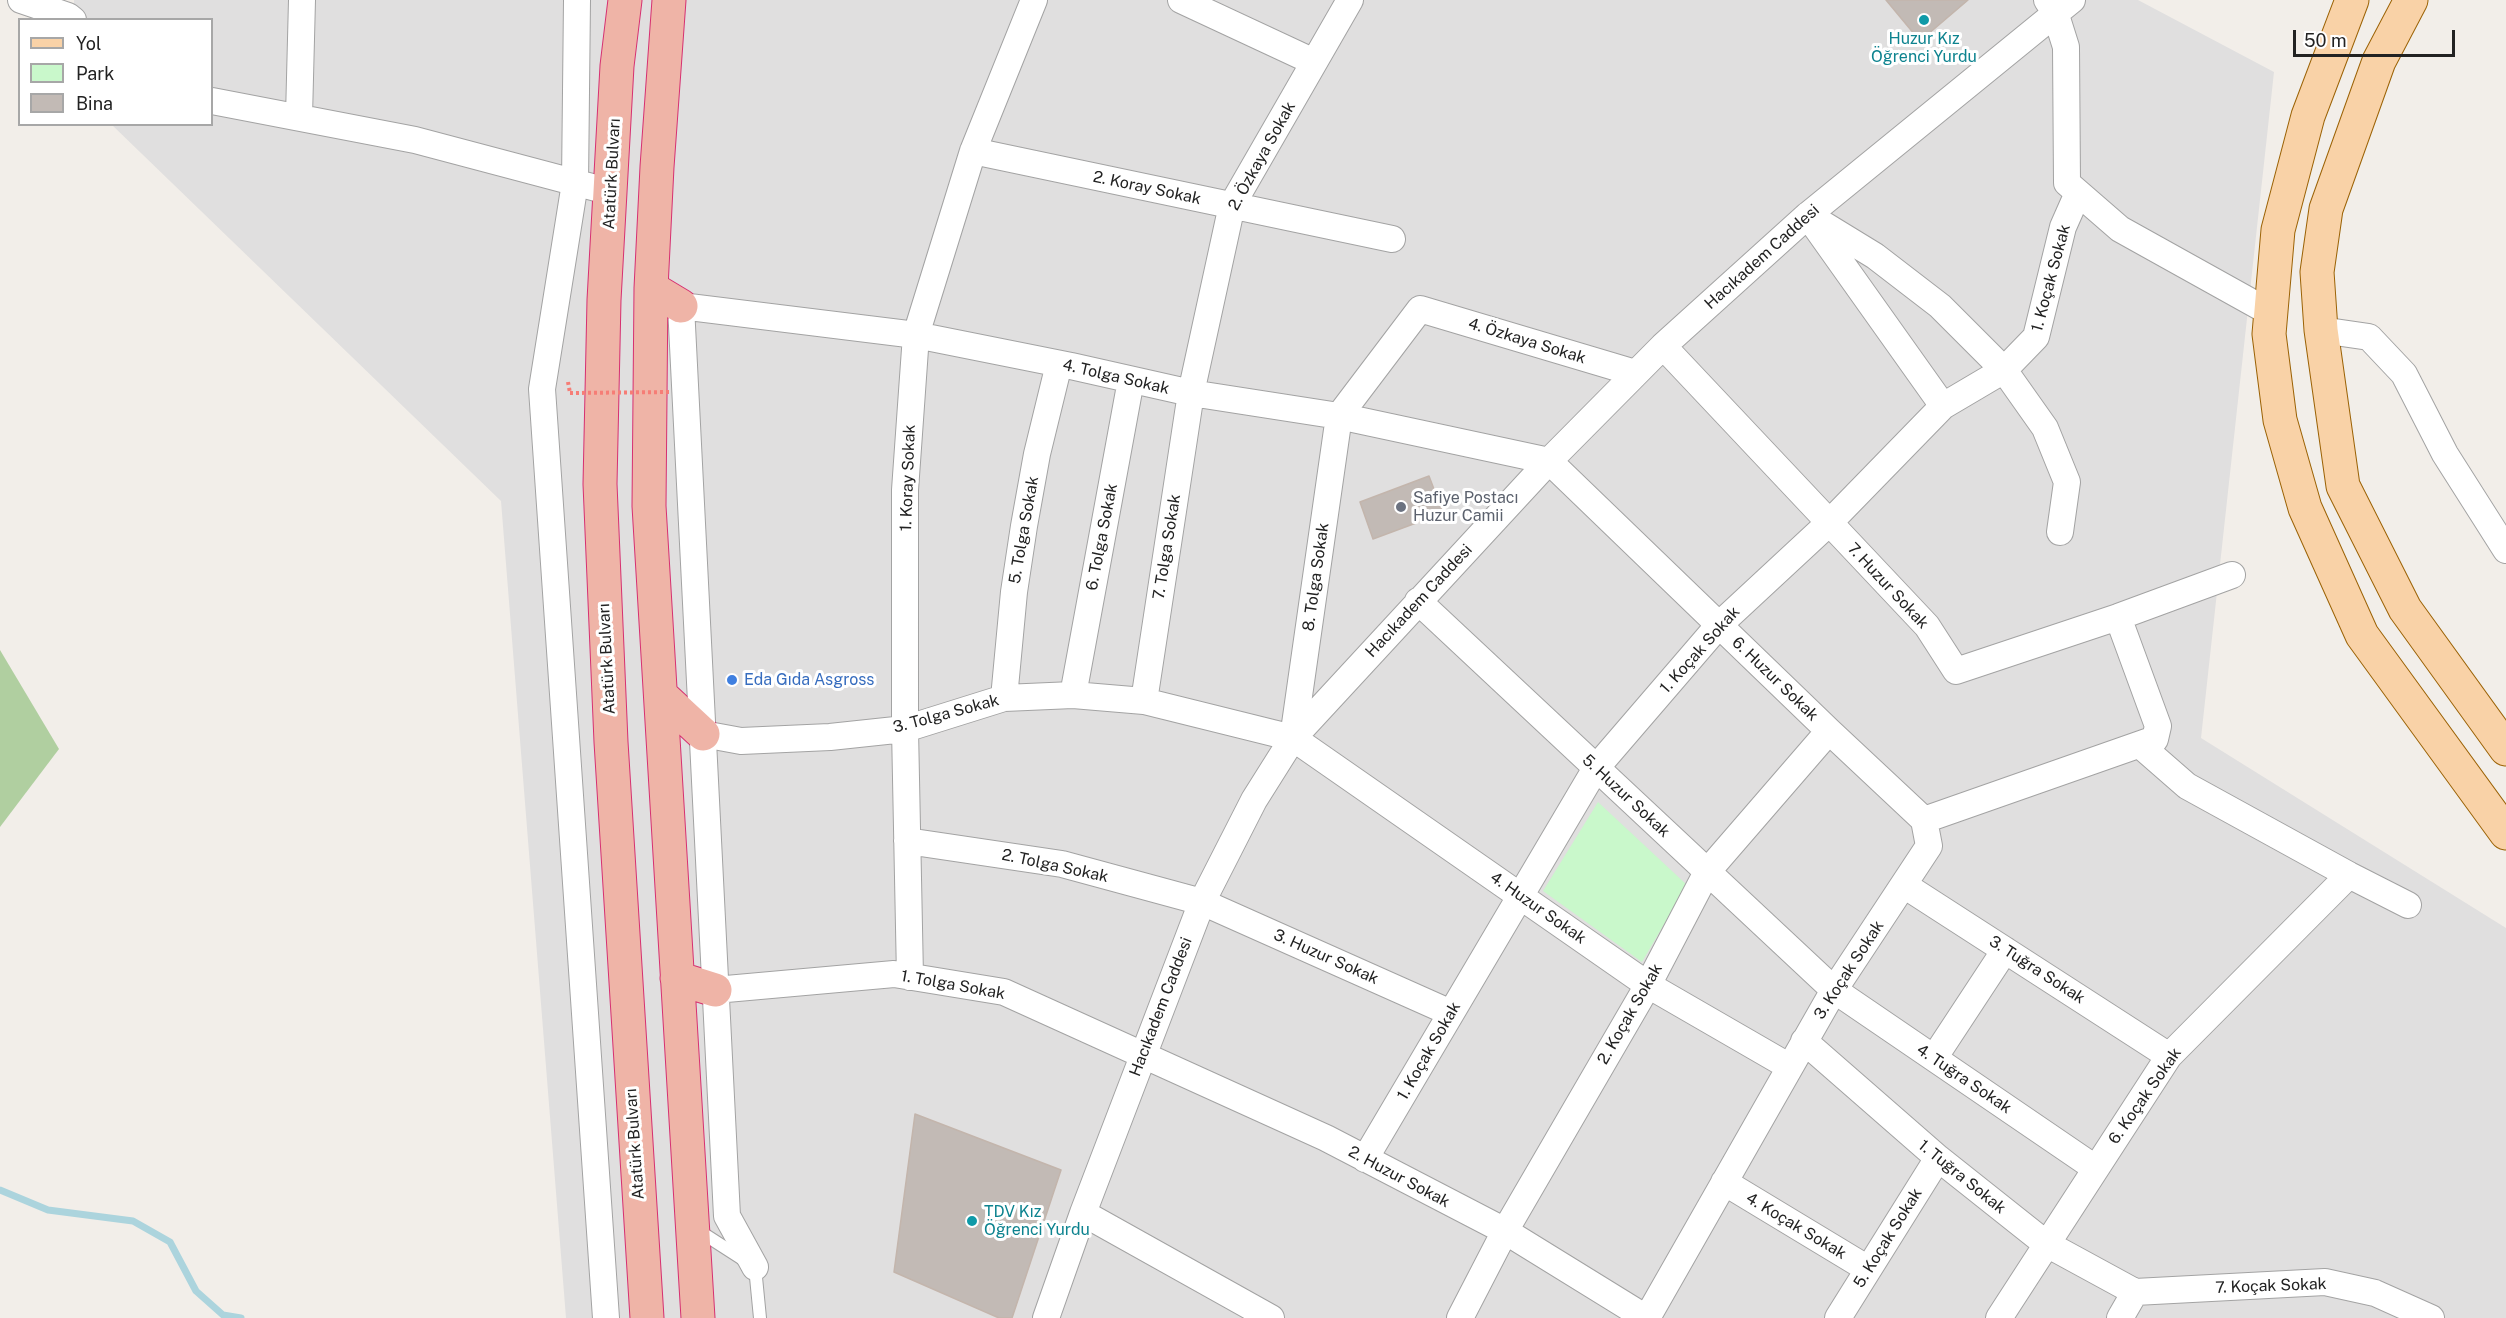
<!DOCTYPE html>
<html>
<head>
<meta charset="utf-8">
<style>
	body { margin:0 }
	#map { position:relative; width:2506px; height:1318px; overflow:hidden; background:#f2eee9; font-family:"Public Sans",sans-serif }
	canvas { display:block }
	.legend { position:absolute; left:18px; top:18px; width:195px; height:108px; box-sizing:border-box; background:#fff; border:2px solid #a7a7a7; margin:0; padding:8px 10px; list-style:none; font-size:18px; color:#222 }
	.legend li { display:flex; align-items:center; gap:12px; height:30px }
	.legend b { width:30px; border:2px solid #a7a7a7 }
	.scale { position:absolute; left:2293px; top:30px; width:162px; height:27px; box-sizing:border-box; border:3px solid #222; border-top:0; padding-left:8px; font-size:18px; line-height:21px; white-space:nowrap; color:#222; -webkit-text-stroke:4px #fff; paint-order:stroke }
</style>
</head>
<body>
<div id="map">
<canvas width="2506" height="1318"></canvas>
<ul class="legend">
<li><b style="height:8px;background:#f9d2a7"></b>Yol</li>
<li><b style="height:16px;background:#c9f8cb"></b>Park</li>
<li><b style="height:16px;background:#c2bab5"></b>Bina</li>
</ul>
<div class="scale">50 m</div>
</div>
<script>
const c = document.querySelector('canvas').getContext('2d');
c.lineJoin = 'round';
function paint(path, color) {
  c.fillStyle = color;
  c.fill(path, 'evenodd');
}
function poly(rows) {
  const path = new Path2D();
  for (const r of rows) {
    path.moveTo(r[0], r[1]);
    for (let i = 2; i < r.length; i += 2) path.lineTo(r[i], r[i + 1]);
  }
  return path;
}
function trace(path, color, width, dash) {
  c.strokeStyle = color;
  c.lineWidth = width;
  c.lineCap = dash ? 'butt' : 'round';
  c.setLineDash(dash || []);
  c.stroke(path);
}
function write(font, color, halo, rows, align = 'center') {
  c.font = font + ' "Public Sans",sans-serif';
  c.lineWidth = 6;
  c.setLineDash([]);
  c.textBaseline = 'middle';
  c.strokeStyle = halo;
  c.fillStyle = color;
  for (const [text, x, y, turn = 0] of rows) {
    c.save();
    c.translate(x, y);
    c.rotate((+turn || 0) * Math.PI / 180);
    c.textAlign = isNaN(turn) ? turn : align;
    if (halo) c.strokeText(text, 0, 0);
    c.fillText(text, 0, 0);
    c.restore();
  }
}
const residential = poly([
	[74,0,2138,0,2274,72,2201,738,2506,928,2506,1318,566,1318,501,501,112,125,212,124,212,20,73,20]
]);
const forest = poly([
	[0,650,59,749,0,827]
]);
const park = poly([
	[1598,802,1687,885,1642,962,1543,891]
]);
const stream = poly([
	[0,1190,48,1210,133,1221,170,1242,196,1291,223,1315,241,1318]
]);
const building = poly([
	[1886,0,1968,0,1920,41,1886,0],
	[1429,476,1443,513,1373,539,1360,502,1429,476],
	[915,1114,1061,1170,1012,1318,999,1318,894,1272,915,1114]
]);
const path = poly([
	[568,382,570,393]
]);
const service = poly([
	[696,1229,755,1267,760,1318]
]);
const minor = poly([
	[21,0,68,16,73,20],
	[577,0,575,183,542,389,606,1318],
	[1181,0,1314,62],
	[2047,0,2055,12,2066,47,2067,183,2120,229,2271,313],
	[212,101,415,140,611,192],
	[299,117,302,0],
	[973,151,1392,239],
	[1808,215,1875,256,1940,306,2004,370,2045,428,2067,482,2060,532],
	[1813,223,1943,406],
	[2321,330,2369,337,2404,374,2445,454,2506,550],
	[1663,346,1927,626,1956,671,2118,617,2232,575],
	[1418,601,1834,990,2095,1168],
	[1073,695,1131,380],
	[1004,698,1014,592,1024,526,1037,454,1059,364],
	[1144,701,1191,393,1232,205,1350,0],
	[703,734,741,741,830,737,905,729,1004,698,1073,695,1144,701,1293,738,1648,985,1790,1067],
	[1293,738,1339,416,1420,309,1635,373],
	[2140,745,2187,786,2349,875,2408,905],
	[907,841,1062,864,1202,902,1451,1013],
	[1904,885,2169,1056],
	[910,977,905,729,905,490,916,335,973,151,1034,0],
	[715,990,894,974,1004,992,1326,1138,1505,1231,1646,1318],
	[1804,1041,1938,1158,2045,1243,2135,1292],
	[1934,1058,2005,950],
	[1365,1159,1596,768,1719,625,1830,522,1943,406,2004,370,2036,337,2063,227,2078,193],
	[1724,1182,1868,1269],
	[1083,1213,1271,1318],
	[755,1267,727,1216,681,306,916,335,1071,366,1191,393,1339,416,1549,461,1829,731,1924,820],
	[1046,1318,1083,1213,1202,902,1254,800,1293,738,1549,461,1663,346,1808,215,2072,0],
	[1460,1318,1505,1231,1648,985,1707,872,1829,731],
	[1647,1318,1834,990,1929,846,1924,820,2155,739,2158,726,2118,617],
	[1838,1318,1938,1158],
	[1999,1318,2169,1056,2349,875],
	[2120,1318,2135,1292,2325,1282,2375,1293,2431,1318]
]);
const primary = poly([
	[2352,0,2308,116,2278,230,2269,334,2280,420,2305,508,2362,635,2506,833],
	[2411,0,2379,61,2326,209,2317,272,2321,330,2343,486,2405,609,2506,749]
]);
const trunk = poly([
	[625,0,617,66,604,300,600,484,611,742,647,1318],
	[669,0,657,167,651,288,649,506,698,1318],
	[651,288,681,306],
	[662,696,703,734],
	[677,978,715,990]
]);
const pathBridge = poly([
	[570,393,672,392]
]);
const markers = [
	[1924,20,6,"#0f9aa8"],
	[1401,507,6,"#6b7280"],
	[732,680,6,"#3f7fe0"],
	[972,1221,6,"#0f9aa8"]
];
const cultureNames = [
	["Huzur Kız",1924,39],
	["Öğrenci Yurdu",1924,57],
	["TDV Kız",984,1212,"left"],
	["Öğrenci Yurdu",984,1230,"left"]
];
const streetNames = [
	["2. Özkaya Sokak",1262,156,-61],
	["Atatürk Bulvarı",612,174,-87],
	["2. Koray Sokak",1147,188,12],
	["Hacıkadem Caddesi",1762,257,-42],
	["1. Koçak Sokak",2051,278,-75],
	["4. Özkaya Sokak",1527,341,17],
	["4. Tolga Sokak",1116,377,13],
	["1. Koray Sokak",908,478,-88],
	["5. Tolga Sokak",1024,530,-80],
	["6. Tolga Sokak",1102,537,-79],
	["7. Tolga Sokak",1167,547,-81],
	["8. Tolga Sokak",1316,577,-82],
	["7. Huzur Sokak",1888,586,47],
	["Hacıkadem Caddesi",1419,601,-47],
	["1. Koçak Sokak",1700,650,-48],
	["Atatürk Bulvarı",607,659,-93],
	["6. Huzur Sokak",1775,679,44],
	["3. Tolga Sokak",946,714,-15],
	["5. Huzur Sokak",1626,796,43],
	["2. Tolga Sokak",1055,866,12],
	["4. Huzur Sokak",1538,908,35],
	["3. Huzur Sokak",1326,957,24],
	["3. Koçak Sokak",1849,970,-57],
	["3. Tuğra Sokak",2037,970,33],
	["1. Tolga Sokak",953,985,10],
	["Hacıkadem Caddesi",1161,1007,-69],
	["2. Koçak Sokak",1630,1014,-60],
	["1. Koçak Sokak",1429,1051,-60],
	["4. Tuğra Sokak",1964,1079,34],
	["6. Koçak Sokak",2145,1096,-55],
	["Atatürk Bulvarı",635,1144,-94],
	["2. Huzur Sokak",1399,1177,28],
	["1. Tuğra Sokak",1962,1177,39],
	["4. Koçak Sokak",1796,1226,31],
	["5. Koçak Sokak",1888,1238,-58],
	["7. Koçak Sokak",2271,1286,-2]
];
const worshipNames = [
	["Safiye Postacı",1413,498],
	["Huzur Camii",1413,516]
];
const shopNames = [
	["Eda Gıda Asgross",744,680]
];
paint(residential, '#e0dfdf');
paint(forest, '#b0cfa0');
paint(park, '#c9f8cb');
trace(stream, '#acd4dd', 7);
paint(building, '#c2bab5');
trace(building, '#c3b5ac', 1.5);
trace(service, '#a3a3a3', 14);
trace(minor, '#a3a3a3', 28);
trace(primary, '#9b6205', 35);
trace(trunk, '#d63071', 35);
trace(path, '#f67d76', 4, [3, 3]);
trace(service, '#fff', 12);
trace(minor, '#fff', 26);
trace(primary, '#f9d2a7', 33);
trace(trunk, '#efb4a7', 33);
trace(pathBridge, '#f67d76', 4, [3, 3]);
for (const [x, y, r, color] of markers) {
  const dot = new Path2D();
  dot.arc(x, y, r, 0, 2 * Math.PI);
  c.fillStyle = color;
  c.fill(dot);
  trace(dot, '#fff', 2);
}
write('16px', '#0d838f', '#fff', cultureNames);
write('16px', '#222', '#fff', streetNames);
write('16px', '#5b616d', '#fff', worshipNames, 'left');
write('16px', '#366cbe', '#fff', shopNames, 'left');
</script>
</body>
</html>
